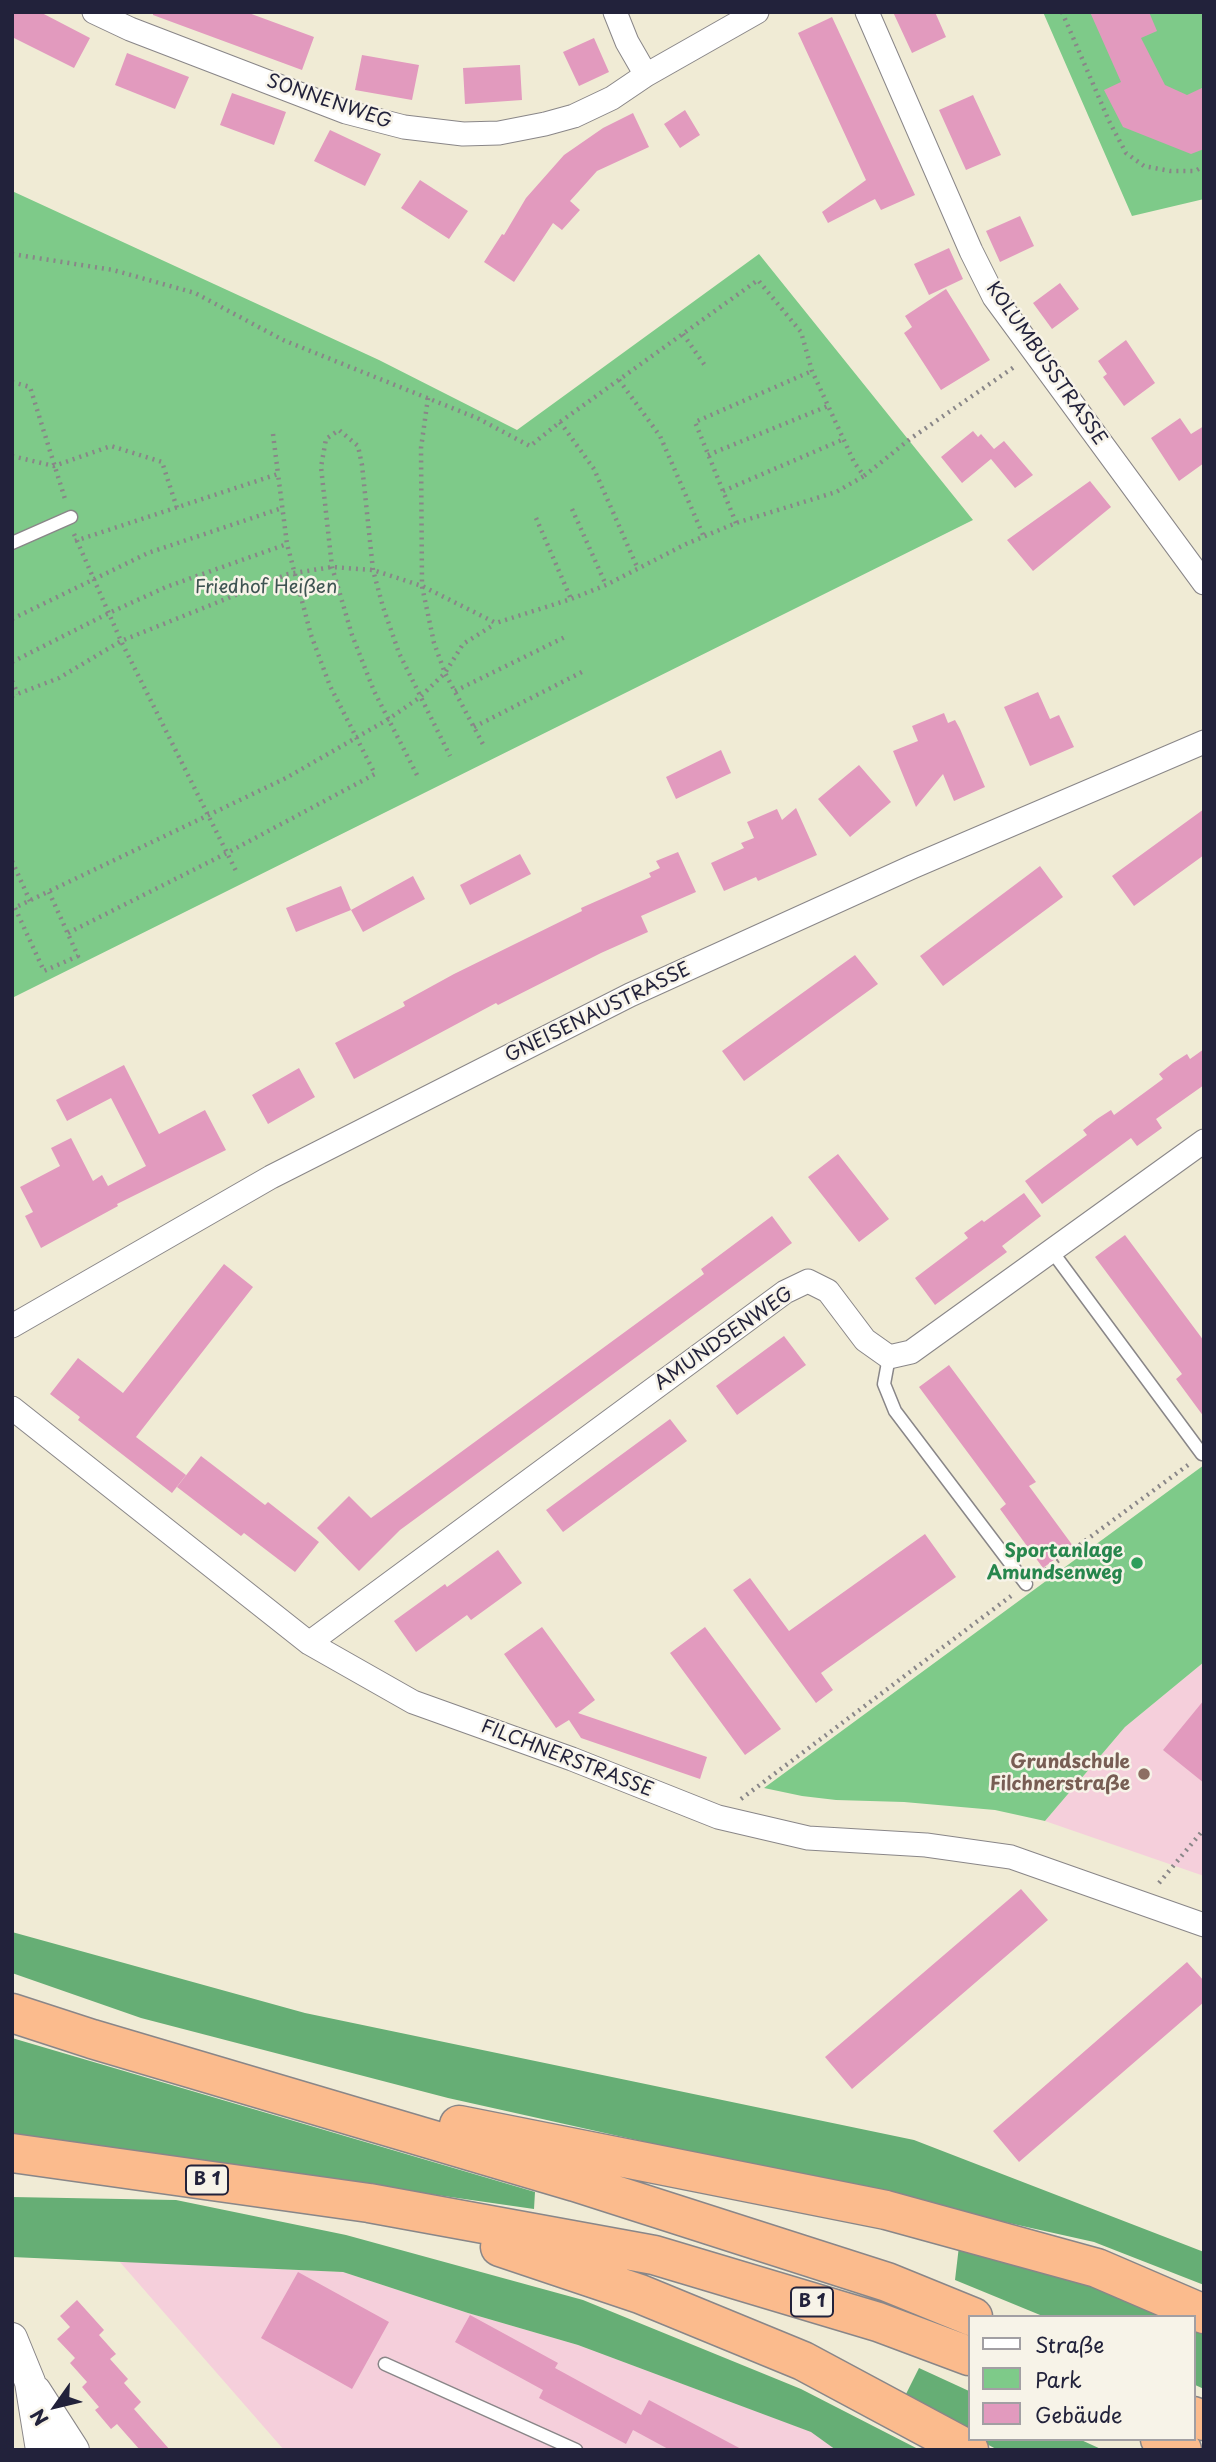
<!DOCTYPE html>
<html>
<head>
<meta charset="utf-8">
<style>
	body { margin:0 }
	#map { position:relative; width:1216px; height:2462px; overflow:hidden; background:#f0ebd5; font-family:"Playpen Sans",sans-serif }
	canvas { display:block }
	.frame { position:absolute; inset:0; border:14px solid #22223b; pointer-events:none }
	.legend { position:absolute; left:968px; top:2315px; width:228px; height:126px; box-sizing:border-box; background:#f7f3e8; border:2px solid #a29fa3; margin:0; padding:9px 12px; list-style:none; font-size:21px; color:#22223b }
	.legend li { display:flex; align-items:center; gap:14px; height:35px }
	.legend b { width:35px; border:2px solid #a29fa3 }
	.north { position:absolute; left:21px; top:2371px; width:70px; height:70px; -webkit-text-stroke:5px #f7f3e8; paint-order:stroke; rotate:236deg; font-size:19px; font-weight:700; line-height:28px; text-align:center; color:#22223b }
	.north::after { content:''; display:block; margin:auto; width:24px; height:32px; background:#22223b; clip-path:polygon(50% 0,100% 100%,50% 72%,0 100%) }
</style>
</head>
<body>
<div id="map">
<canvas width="1216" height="2462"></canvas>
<div class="frame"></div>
<ul class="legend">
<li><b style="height:9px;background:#fff"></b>Straße</li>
<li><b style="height:19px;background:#7eca89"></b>Park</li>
<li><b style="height:19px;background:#e29abe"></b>Gebäude</li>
</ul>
<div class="north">N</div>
</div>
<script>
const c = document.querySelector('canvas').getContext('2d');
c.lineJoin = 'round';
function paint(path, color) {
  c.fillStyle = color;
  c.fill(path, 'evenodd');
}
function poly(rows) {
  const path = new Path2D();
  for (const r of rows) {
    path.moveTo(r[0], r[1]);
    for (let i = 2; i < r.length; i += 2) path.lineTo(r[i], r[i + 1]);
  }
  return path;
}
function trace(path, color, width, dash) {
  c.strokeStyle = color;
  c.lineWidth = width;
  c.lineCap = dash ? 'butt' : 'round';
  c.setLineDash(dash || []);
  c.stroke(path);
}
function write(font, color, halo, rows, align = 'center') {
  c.font = font + ' "Playpen Sans",sans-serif';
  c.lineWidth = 5;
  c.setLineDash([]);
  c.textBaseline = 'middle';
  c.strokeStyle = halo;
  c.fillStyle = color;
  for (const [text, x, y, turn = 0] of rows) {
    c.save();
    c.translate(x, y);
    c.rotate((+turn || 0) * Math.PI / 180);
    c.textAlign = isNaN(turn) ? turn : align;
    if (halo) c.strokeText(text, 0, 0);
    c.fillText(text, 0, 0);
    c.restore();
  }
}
const built = poly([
	[1204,1662,1204,1876,1045,1821,1125,1727],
	[119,2261,343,2272,468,2313,578,2345,812,2432,850,2450,284,2450]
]);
const green = poly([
	[1043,12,1204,12,1204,199,1132,216],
	[12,191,379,360,517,430,759,254,973,520,12,998],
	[1204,1465,1204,1662,1125,1727,1045,1821,995,1810,904,1802,836,1800,802,1796,764,1788]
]);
const forest = poly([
	[12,1932,305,2013,914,2140,1204,2252,1204,2285,1094,2242,448,2098,141,2018,12,1973],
	[12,2038,535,2192,534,2209,12,2134],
	[12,2197,176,2200,346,2235,583,2300,801,2389,920,2450,836,2450,811,2432,578,2345,468,2313,343,2272,12,2257],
	[959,2246,1072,2274,1176,2317,1045,2317,955,2280],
	[1193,2324,1204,2328,1204,2389,1193,2384],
	[919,2368,969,2391,969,2435,903,2400],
	[977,2439,1079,2439,1103,2450,998,2450]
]);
const building = poly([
	[12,12,40,12,90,38,74,68,12,37],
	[153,12,246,12,314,37,302,70,153,15],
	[893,12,935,12,946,37,912,53],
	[1090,12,1149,12,1157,31,1141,38,1165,85,1187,95,1204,87,1204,149,1191,154,1123,127,1104,90,1121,82],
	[832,17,915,195,881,210,875,199,828,223,822,212,866,180,798,33],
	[594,38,609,72,579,86,563,52],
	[127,53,189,77,175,109,115,85],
	[362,55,419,65,412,100,355,90],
	[520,65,522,100,465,104,463,68],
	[232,93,286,112,274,145,220,125],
	[973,95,1001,155,966,170,939,110],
	[685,110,700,135,680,148,664,124],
	[633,113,649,147,597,171,570,201,580,210,562,230,553,223,514,282,484,262,502,234,504,235,526,198,564,155,603,128],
	[330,130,381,154,365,186,314,161],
	[420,180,468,211,449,239,401,208],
	[1020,216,1034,246,1000,262,986,231],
	[949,248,963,279,929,295,914,264],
	[1060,283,1079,309,1052,329,1033,303],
	[946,289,990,360,941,390,904,333,912,327,905,316],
	[1126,340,1155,383,1124,406,1103,377,1107,374,1098,361],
	[1180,418,1191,434,1204,426,1204,463,1179,481,1151,438],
	[973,431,978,437,981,434,994,449,1004,441,1033,475,1015,488,991,459,962,483,941,457],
	[1090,481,1111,507,1033,571,1007,540],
	[1038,692,1050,719,1059,715,1074,747,1030,766,1004,707],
	[944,713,948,723,955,720,960,729,985,787,954,801,943,774,916,807,893,751,918,741,912,726],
	[721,750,731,773,676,799,666,777],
	[859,765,891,802,850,837,818,799],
	[796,808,817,855,758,881,756,877,724,891,711,863,744,848,741,843,754,838,747,822,777,809,782,820],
	[1204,809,1204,855,1134,906,1112,876],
	[678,852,696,892,641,916,648,932,601,953,498,1005,496,1003,354,1079,335,1043,405,1006,403,1002,454,974,582,911,581,908,651,877,649,873,660,868,656,861],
	[520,854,531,874,470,905,460,885],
	[1040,866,1063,897,943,986,920,956],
	[413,876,425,899,363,932,351,910],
	[341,886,351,910,296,932,286,908],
	[855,955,878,984,744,1081,722,1051],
	[1204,1049,1204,1085,1156,1119,1162,1128,1137,1146,1131,1138,1042,1204,1025,1181,1087,1135,1083,1130,1097,1119,1111,1110,1114,1115,1163,1079,1159,1074,1173,1063,1187,1054,1190,1059],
	[124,1065,159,1134,205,1110,226,1150,117,1204,118,1206,41,1248,25,1216,33,1212,20,1187,60,1166,51,1148,71,1138,93,1181,102,1175,108,1186,146,1166,111,1098,67,1121,56,1100],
	[299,1068,315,1097,268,1124,252,1095],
	[838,1154,889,1219,859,1242,808,1177],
	[1024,1193,1041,1216,1002,1246,1007,1252,935,1305,915,1278,968,1238,964,1233,982,1220,984,1222],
	[772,1216,792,1243,400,1530,359,1571,317,1528,349,1496,371,1518,704,1274,701,1269],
	[1125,1235,1204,1341,1204,1417,1176,1379,1182,1374,1095,1257],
	[224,1264,253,1287,136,1437,186,1475,172,1493,78,1420,80,1417,50,1394,78,1358,123,1393],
	[784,1336,806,1365,737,1415,716,1386],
	[949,1365,1036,1482,1029,1486,1073,1546,1043,1568,1000,1509,1006,1504,919,1387],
	[670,1419,687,1441,563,1532,546,1510],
	[201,1456,265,1505,268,1502,319,1542,295,1572,244,1533,241,1536,177,1487],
	[925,1534,956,1577,821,1673,833,1690,816,1703,733,1590,750,1578,789,1631],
	[498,1550,522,1583,471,1620,467,1615,416,1652,394,1621,445,1584,447,1587],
	[542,1627,595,1700,578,1713,707,1757,700,1779,581,1738,569,1720,556,1728,504,1654],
	[705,1627,781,1729,745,1755,670,1653],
	[1204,1700,1204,1783,1163,1750],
	[1021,1889,1048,1920,852,2089,825,2057],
	[1187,1962,1204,1981,1204,2002,1019,2162,993,2131],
	[298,2272,389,2322,352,2389,261,2338],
	[77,2300,104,2330,99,2335,116,2354,110,2359,128,2379,124,2383,141,2402,134,2409,170,2450,140,2450,117,2424,111,2429,95,2410,99,2407,82,2387,87,2382,70,2363,75,2358,57,2339,70,2327,60,2316],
	[470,2315,558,2363,555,2368,641,2415,649,2400,743,2450,670,2450,633,2430,626,2444,539,2398,543,2390,455,2342]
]);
const path = poly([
	[1062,12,1109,121,1126,153,1144,166,1170,171,1195,171,1204,166],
	[12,254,113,270,195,293,283,340,477,418,530,446,560,422,758,280,801,332,812,371,854,462,864,476,910,439,1017,365],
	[683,334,706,367],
	[619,380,660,436,704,537],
	[12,382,30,387,65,499],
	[428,398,421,448,422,586,434,643,445,673,485,748],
	[560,422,594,469,638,569],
	[708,455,828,406],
	[12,456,54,466,111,446,162,462,177,508],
	[723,491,844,439],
	[572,509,606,585],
	[536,518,571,599],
	[736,523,695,422,812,371],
	[74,534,121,641,236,871],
	[75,541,278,474,273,434],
	[12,619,148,553,282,508],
	[12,662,109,613,166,587,287,544],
	[12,681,18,694],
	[455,691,565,637],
	[12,696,59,678,121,641,288,574,332,567,373,570,422,586,496,623,571,599,606,585,686,544,736,523,836,492,864,476],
	[474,727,582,672],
	[417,775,374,691,352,635,332,567,321,467,326,439,339,430,358,446,362,465,373,570,383,607,399,653,450,756],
	[12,861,30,901],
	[15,908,44,971,78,956,49,892],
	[12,909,286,778,387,720,419,698,445,673,463,644,495,624],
	[68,933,227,853,375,774,330,686,311,635,287,544,278,474],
	[1040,1574,1188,1465],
	[741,1799,1011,1596],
	[1159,1883,1204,1829]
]);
const service = poly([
	[12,543,71,517],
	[1051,1250,1202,1454],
	[889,1357,884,1384,895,1411,1026,1584],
	[385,2364,576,2450]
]);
const minor = poly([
	[94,12,130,29,346,112,404,127,463,134,499,133,545,124,574,116,612,98,646,75,757,12],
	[615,12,627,42,646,75],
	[867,12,971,251,994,297,1204,583],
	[12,1326,271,1177,630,995,912,867,1204,742],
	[12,1408,309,1643,413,1702,572,1759,718,1817,808,1838,926,1845,1011,1857,1204,1925],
	[309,1643,785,1292,808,1281,828,1291,865,1340,889,1357,911,1352,1204,1141]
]);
const tertiary = poly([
	[12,2338,30,2382,41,2450],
	[36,2391,74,2450]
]);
const motorway = poly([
	[12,2013,92,2039,575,2182,887,2282,973,2317],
	[459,2125,886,2210,1097,2268,1204,2314],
	[12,2153,369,2203,654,2255,878,2322,969,2356],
	[500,2247,640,2294,803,2361,969,2450],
	[1193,2416,1204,2421],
	[1160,2439,1182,2450]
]);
const markers = [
	[1137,1563,7,"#2e9e5b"],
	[1144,1774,7,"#8d6e63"]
];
const shields = [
	[207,2180,42],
	[812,2302,42]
];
const shieldNames = [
	["B 1",207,2180],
	["B 1",812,2302]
];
const streetNames = [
	["SONNENWEG",329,102,19],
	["KOLUMBUSSTRASSE",1046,364,55],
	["GNEISENAUSTRASSE",598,1013,-26],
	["AMUNDSENWEG",724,1339,-35],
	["FILCHNERSTRASSE",567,1759,21]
];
const parkNames = [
	["Friedhof Heißen",266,588]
];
const leisureNames = [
	["Sportanlage",1123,1552],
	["Amundsenweg",1123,1574]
];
const educationNames = [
	["Grundschule",1130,1763],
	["Filchnerstraße",1130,1785]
];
paint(built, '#f5cfdb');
paint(green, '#7eca89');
paint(forest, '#66ae75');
paint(building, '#e29abe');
trace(service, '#898688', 15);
trace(minor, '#898688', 25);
trace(tertiary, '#898688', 32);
trace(motorway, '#898688', 41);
trace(path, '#898688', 4.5, [2, 5]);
trace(service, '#fff', 12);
trace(minor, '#fff', 23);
trace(tertiary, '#fff', 30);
trace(motorway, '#fbbb8d', 38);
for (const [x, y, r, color] of markers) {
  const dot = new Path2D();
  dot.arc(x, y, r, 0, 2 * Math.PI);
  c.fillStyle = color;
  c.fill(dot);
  trace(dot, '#f7f3e8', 2.5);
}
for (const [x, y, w] of shields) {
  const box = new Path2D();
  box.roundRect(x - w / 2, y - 14.5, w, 29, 5);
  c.fillStyle = '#f7f3e8';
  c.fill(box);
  trace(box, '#22223b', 2);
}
write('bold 18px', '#22223b', null, shieldNames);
write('19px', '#22223b', '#f7f3e8', streetNames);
write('19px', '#3e5452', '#f7f3e8', parkNames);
write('bold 19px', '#27864d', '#f7f3e8', leisureNames, 'right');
write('bold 19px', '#785e54', '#f7f3e8', educationNames, 'right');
</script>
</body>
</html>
